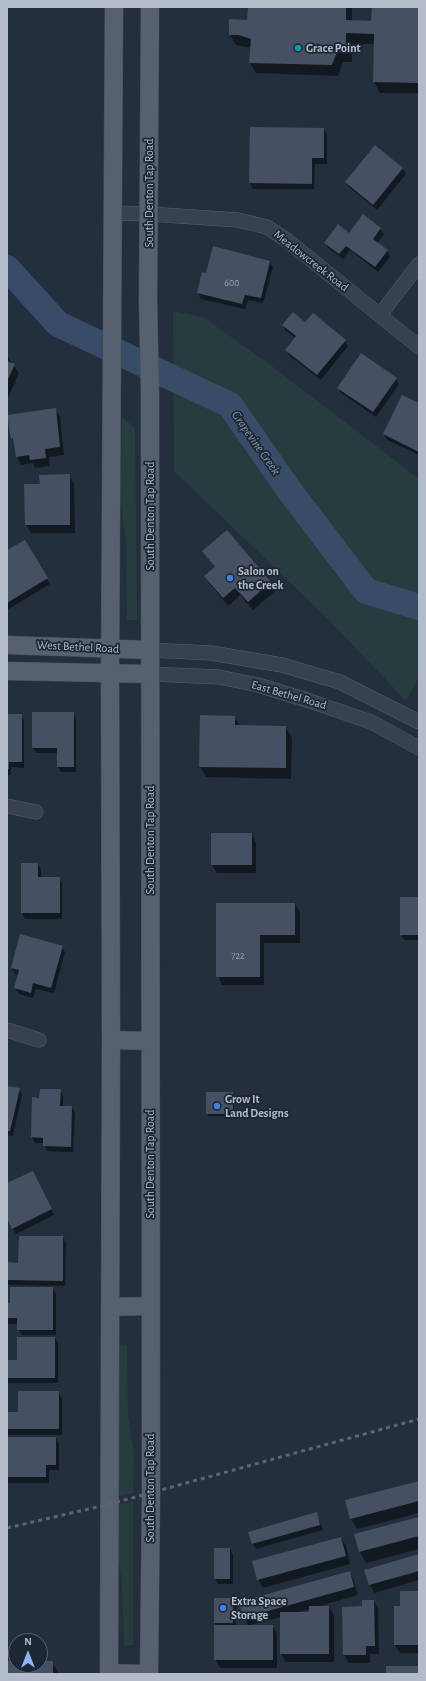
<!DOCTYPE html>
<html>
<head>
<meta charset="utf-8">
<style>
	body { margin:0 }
	#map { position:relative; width:426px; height:1681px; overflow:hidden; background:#242f3e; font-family:"Alegreya Sans",sans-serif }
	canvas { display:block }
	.frame { position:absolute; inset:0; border:8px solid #b4bcc9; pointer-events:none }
	.north { position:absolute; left:8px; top:1633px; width:40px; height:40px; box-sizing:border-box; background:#1d2633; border:1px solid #59626f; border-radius:50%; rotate:0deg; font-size:11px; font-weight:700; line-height:16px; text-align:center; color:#b4bcc9 }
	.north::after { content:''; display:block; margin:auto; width:14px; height:18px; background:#8ab4f8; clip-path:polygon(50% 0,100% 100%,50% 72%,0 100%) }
</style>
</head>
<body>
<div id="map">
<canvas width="426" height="1681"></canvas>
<div class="frame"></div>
<div class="north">N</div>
</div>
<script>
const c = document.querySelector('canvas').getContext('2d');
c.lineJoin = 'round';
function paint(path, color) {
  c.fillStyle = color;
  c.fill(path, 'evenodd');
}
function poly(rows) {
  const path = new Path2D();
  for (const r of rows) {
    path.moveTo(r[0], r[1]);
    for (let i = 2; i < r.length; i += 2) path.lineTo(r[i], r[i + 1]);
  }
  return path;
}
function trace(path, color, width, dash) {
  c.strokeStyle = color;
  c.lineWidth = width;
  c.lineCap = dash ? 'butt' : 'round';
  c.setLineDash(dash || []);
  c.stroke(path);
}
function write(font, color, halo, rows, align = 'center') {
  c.font = font + ' "Alegreya Sans",sans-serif';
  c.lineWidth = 3.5;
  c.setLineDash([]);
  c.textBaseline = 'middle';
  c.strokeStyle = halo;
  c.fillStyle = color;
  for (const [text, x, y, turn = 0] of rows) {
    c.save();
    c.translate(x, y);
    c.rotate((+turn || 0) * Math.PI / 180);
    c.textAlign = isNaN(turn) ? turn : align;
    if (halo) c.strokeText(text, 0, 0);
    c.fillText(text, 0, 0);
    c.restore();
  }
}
const green = poly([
	[173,311,203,317,273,367,419,479,419,677,406,701,326,617,174,471],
	[122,418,135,427,137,620,127,620,126,542,120,497],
	[118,1344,127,1345,128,1417,134,1453,133,1493,117,1496],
	[133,1501,133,1645,124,1645,122,1584,118,1555,118,1505]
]);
const shadow = poly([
	[245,7,352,7,352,22,372,22,373,7,419,7,419,93,380,93,374,82,374,44,352,44,352,62,343,62,338,76,256,73,250,63,252,48,236,45,230,35,248,21,249,9],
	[251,128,324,129,327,135,327,164,315,164,314,189,253,189,250,183],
	[376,147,403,169,406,174,377,210,350,188,346,183],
	[363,216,380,229,384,234,377,243,387,251,390,257,378,272,350,250,343,259,329,249,325,243,349,234],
	[269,262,273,267,263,303,248,300,245,309,201,299,198,293],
	[313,315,345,341,348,346,321,380,290,356,286,350,296,338,286,331,283,325,305,323],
	[7,356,19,373,7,400],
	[396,379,399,384,376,417,341,393,338,388],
	[419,404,419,455,387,440,384,434],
	[55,409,60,417,64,455,49,457,50,466,35,468,33,463,21,465,17,456,15,444,12,438],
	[69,475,74,484,75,533,31,533,26,525,41,485],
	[227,532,271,583,275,591,253,610,240,595,228,606,210,584,206,576,215,568,204,551],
	[24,541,50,584,7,610,7,552],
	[73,713,76,718,76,772,61,772,58,767,58,753,37,753,33,748],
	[7,715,21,715,24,721,24,768,11,767,11,775,7,775],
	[234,717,240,726,286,727,292,738,291,779,206,777,200,766],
	[212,834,252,834,256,843,256,873,217,873,212,865],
	[38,864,41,869,41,878,59,878,62,883,62,919,25,919,22,913],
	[419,898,419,940,404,940,401,935],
	[218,904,295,904,300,912,300,943,264,943,264,985,222,985,218,976],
	[62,947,65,952,54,993,36,989,33,998,19,994,15,988,19,975,15,974,12,968],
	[7,1087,19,1089,22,1095,13,1136,7,1135],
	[60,1090,63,1096,63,1107,72,1107,75,1113,73,1152,47,1151,44,1143,35,1143,32,1137,33,1099,40,1099],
	[233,1093,234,1095,234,1116,208,1116,207,1113],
	[36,1177,54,1215,16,1234,9,1222,7,1223,7,1184],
	[63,1237,66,1243,65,1286,8,1285,7,1263,19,1264],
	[53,1288,56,1294,56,1335,22,1335,18,1329,18,1324,7,1324,7,1304,11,1304],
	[55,1338,58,1343,58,1383,7,1383,7,1361,18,1361],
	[58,1392,62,1398,62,1435,7,1435,7,1413,19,1413],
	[7,1438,56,1438,59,1443,59,1470,49,1470,49,1483,7,1483],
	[419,1482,419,1513,357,1529,351,1519],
	[316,1513,323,1530,256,1549,253,1544,250,1532],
	[419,1518,419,1549,366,1563,360,1552,355,1535],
	[341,1538,346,1546,350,1564,263,1588,258,1579],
	[230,1549,233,1555,233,1584,218,1584,215,1579],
	[419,1555,419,1580,374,1593,370,1584],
	[350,1573,354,1581,358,1595,320,1606,329,1607,334,1615,334,1662,286,1662,281,1654,281,1617,251,1625,273,1626,277,1634,277,1668,220,1668,215,1659,217,1626,215,1623,233,1599,236,1604,236,1626,249,1626,244,1617],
	[310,1609,310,1613,295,1613],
	[419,1592,419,1653,400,1653,395,1645,401,1607],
	[374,1601,378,1609,379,1654,370,1654,370,1663,349,1663,344,1655,343,1608,363,1607],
	[7,1662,16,1662,16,1665,40,1665,40,1662,52,1662,57,1671,57,1674,7,1674]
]);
const river = poly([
	[7,268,58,324,230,405,289,490,366,591,419,607]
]);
const building = poly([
	[248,7,346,7,346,20,371,21,372,7,419,7,419,83,373,82,374,34,346,33,346,52,337,52,332,65,249,63,251,39,238,35,229,35,229,19,247,20],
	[250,127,324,128,324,158,312,158,312,184,249,183],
	[375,145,403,168,373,205,345,182],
	[363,214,381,228,373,239,388,250,375,267,346,246,339,254,324,243,338,224,349,233],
	[213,246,270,261,261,298,245,295,242,304,197,293,202,272,206,273],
	[293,312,305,322,313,313,346,340,317,375,285,350,296,336,282,325],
	[361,353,397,378,373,412,337,388],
	[7,361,15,364,7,381],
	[402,395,419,403,419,452,383,434],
	[56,408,60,447,45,449,46,458,30,460,29,455,16,457,13,438,11,439,7,415],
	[70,474,70,525,25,525,24,484,40,484,39,475],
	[227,530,271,582,248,602,235,588,223,598,204,576,215,567,202,551],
	[25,540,48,578,7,603,7,550],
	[32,712,74,712,74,767,57,767,57,748,32,748],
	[7,714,22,714,22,762,9,762,9,769,7,769],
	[200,715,235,716,235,725,286,726,286,768,199,767],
	[211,833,252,833,252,865,211,865],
	[21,863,38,863,38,877,60,877,60,913,21,913],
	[400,897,419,897,419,935,400,935],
	[216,903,295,903,295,935,260,935,260,977,216,977],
	[20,934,63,946,51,988,33,983,31,993,14,988,19,970,11,968],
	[7,1086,20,1088,10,1131,7,1131],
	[40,1089,61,1089,60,1106,72,1106,71,1147,43,1146,43,1138,31,1137,32,1097,39,1098],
	[206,1092,233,1092,233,1114,206,1114],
	[33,1171,52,1209,12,1229,7,1219,7,1183],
	[19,1236,63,1236,63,1281,7,1280,7,1262,18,1263],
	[10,1287,53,1287,53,1330,17,1330,17,1318,7,1318,7,1303,10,1303],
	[17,1337,55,1337,55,1378,7,1378,7,1360,17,1360],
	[18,1391,59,1391,59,1429,7,1429,7,1412,18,1412],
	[7,1437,56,1437,56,1465,46,1465,46,1477,7,1477],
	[419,1481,419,1501,350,1519,345,1500],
	[317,1512,320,1525,252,1544,248,1532],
	[419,1517,419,1536,359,1552,354,1534],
	[341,1537,346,1556,257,1580,252,1561],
	[214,1548,230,1548,230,1579,214,1579],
	[419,1554,419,1571,369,1585,364,1570],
	[350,1571,354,1587,243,1618,239,1602],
	[400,1591,419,1591,419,1645,394,1645,394,1606,400,1606],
	[214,1598,233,1598,233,1623,214,1623],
	[362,1600,374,1600,375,1646,366,1646,366,1655,343,1655,342,1607,362,1606],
	[309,1606,329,1606,329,1654,280,1654,280,1612,309,1612],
	[214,1625,273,1625,273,1660,214,1660],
	[7,1661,16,1661,16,1665,40,1665,40,1661,53,1661,53,1674,7,1674],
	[386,1666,419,1666,419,1674,386,1674]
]);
const minor = poly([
	[113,213,149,214,238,220,267,227,288,241,419,347],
	[380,315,419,264],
	[150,650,211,653,282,665,340,682,419,722],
	[150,674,219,677,258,685,310,701,371,722,419,748],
	[7,806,36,812],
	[7,1030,39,1040]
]);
const major = poly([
	[7,645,150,650],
	[7,671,150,674],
	[111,1040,150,1041],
	[110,1307,150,1306],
	[109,1673,145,1674],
	[109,1674,111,1040,110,674,114,7],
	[149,1674,151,1493,150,393,148,301,150,7]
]);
const rail = poly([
	[7,1528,110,1504,419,1419]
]);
const markers = [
	[298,48,4,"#0f9aa8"],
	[230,578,4,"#3f7fe0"],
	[217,1106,4,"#3f7fe0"],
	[223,1608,4,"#3f7fe0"]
];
const numberNames = [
	["600",232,283],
	["722",238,956]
];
const poiNames = [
	["Grace Point",306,48],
	["Salon on",238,571],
	["the Creek",238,585],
	["Grow It",225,1099],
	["Land Designs",225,1113],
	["Extra Space",231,1601],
	["Storage",231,1615]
];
const streetNames = [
	["South Denton Tap Road",149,193,-90],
	["Meadowcreek Road",311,261,38],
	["South Denton Tap Road",150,516,-90],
	["West Bethel Road",78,647,3],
	["East Bethel Road",289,695,16],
	["South Denton Tap Road",150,840,-90],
	["South Denton Tap Road",150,1164,-90],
	["South Denton Tap Road",150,1488,-90]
];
const waterNames = [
	["Grapevine Creek",256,443,55]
];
paint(green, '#263c3f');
paint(shadow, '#0007');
trace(river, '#394c67', 26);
paint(building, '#455162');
trace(minor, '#565f6c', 15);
trace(major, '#414a57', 19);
trace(minor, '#38414e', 14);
trace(major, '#56606e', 18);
trace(rail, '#5a6575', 3, [4, 4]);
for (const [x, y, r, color] of markers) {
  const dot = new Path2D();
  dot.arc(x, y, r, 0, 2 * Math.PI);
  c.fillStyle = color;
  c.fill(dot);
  trace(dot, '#1d2633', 1.5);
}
write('10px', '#98a1af', null, numberNames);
write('bold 12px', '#b4bcc9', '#1d2633', poiNames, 'left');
write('12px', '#b4bcc9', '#1d2633', streetNames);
write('italic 13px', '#7c92b1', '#1d2633', waterNames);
</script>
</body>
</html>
